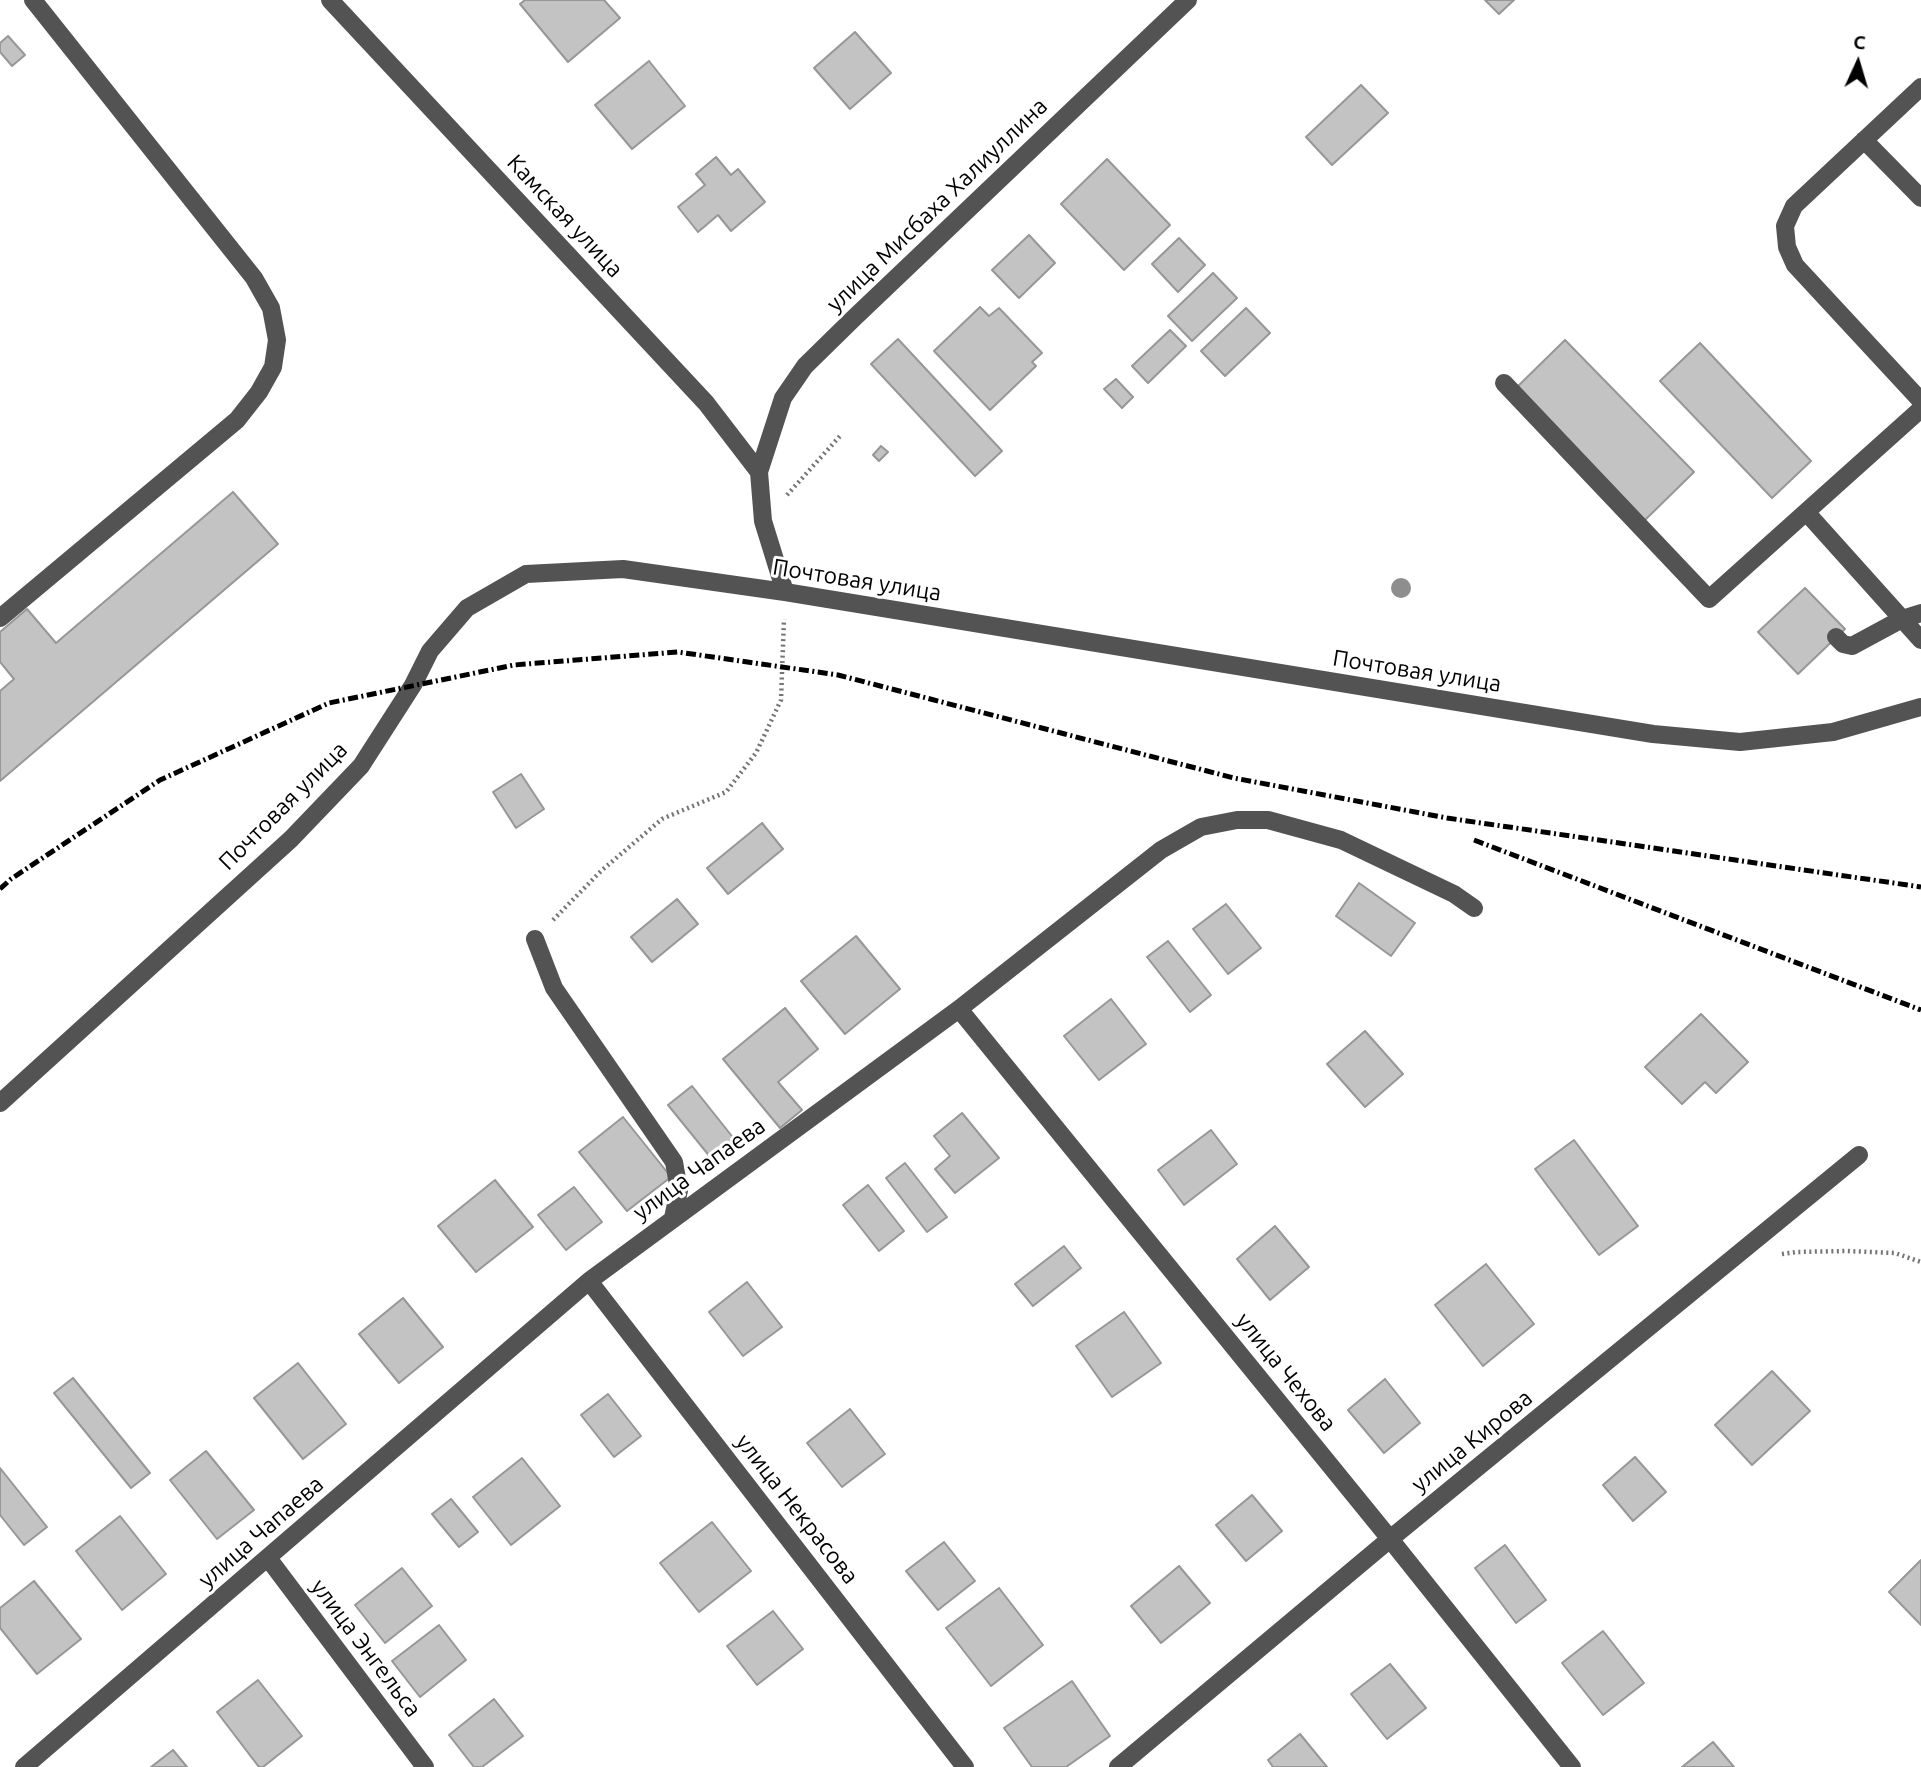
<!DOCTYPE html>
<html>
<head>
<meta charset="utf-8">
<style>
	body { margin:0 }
	#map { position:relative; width:1921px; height:1767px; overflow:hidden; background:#fff; font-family:Ubuntu,sans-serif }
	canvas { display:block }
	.north { position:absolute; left:1823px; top:28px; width:70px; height:70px; -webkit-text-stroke:5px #fff; paint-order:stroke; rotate:4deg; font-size:19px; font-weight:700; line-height:28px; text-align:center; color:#000 }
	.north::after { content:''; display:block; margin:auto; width:24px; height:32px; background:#000; clip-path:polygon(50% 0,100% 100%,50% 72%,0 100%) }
</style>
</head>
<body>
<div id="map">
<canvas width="1921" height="1767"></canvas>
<div class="north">С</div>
</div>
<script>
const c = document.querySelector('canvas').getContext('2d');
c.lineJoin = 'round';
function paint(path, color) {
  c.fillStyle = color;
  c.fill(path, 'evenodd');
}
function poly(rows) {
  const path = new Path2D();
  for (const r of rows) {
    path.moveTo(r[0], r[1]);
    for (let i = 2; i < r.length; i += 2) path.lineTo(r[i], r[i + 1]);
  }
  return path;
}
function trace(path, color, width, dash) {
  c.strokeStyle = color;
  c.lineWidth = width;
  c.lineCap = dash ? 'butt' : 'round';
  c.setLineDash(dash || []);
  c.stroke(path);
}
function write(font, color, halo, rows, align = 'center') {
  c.font = font + ' Ubuntu,sans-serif';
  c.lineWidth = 6;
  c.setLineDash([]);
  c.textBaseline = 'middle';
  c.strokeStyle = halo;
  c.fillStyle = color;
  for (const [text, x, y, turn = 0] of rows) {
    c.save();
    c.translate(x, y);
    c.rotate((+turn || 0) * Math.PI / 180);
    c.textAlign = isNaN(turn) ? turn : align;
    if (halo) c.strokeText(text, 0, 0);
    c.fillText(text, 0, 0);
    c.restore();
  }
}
const building = poly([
	[525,0,604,0,620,18,568,62,520,4,525,0],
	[1485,0,1514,0,1499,14,1485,0],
	[855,32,891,73,850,109,814,68,855,32],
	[8,36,25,55,12,66,0,52,0,43,8,36],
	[649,61,685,106,632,149,595,105,649,61],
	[1361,85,1388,113,1332,165,1306,137,1361,85],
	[716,157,731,175,738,169,765,202,731,231,718,215,698,232,678,207,705,185,696,174,716,157],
	[1107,159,1170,225,1124,270,1061,204,1107,159],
	[1029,235,1055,263,1019,298,992,270,1029,235],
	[1179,238,1205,265,1178,292,1152,264,1179,238],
	[1213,273,1237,298,1192,341,1168,316,1213,273],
	[980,307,989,316,999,308,1042,353,1032,362,1036,366,990,410,934,351,980,307],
	[1246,308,1270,333,1225,376,1201,351,1246,308],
	[1170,330,1186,346,1148,383,1132,366,1170,330],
	[898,339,1002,451,975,476,871,364,898,339],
	[1565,340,1694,472,1644,521,1515,389,1565,340],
	[1700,343,1811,461,1772,498,1660,381,1700,343],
	[1116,379,1133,397,1122,408,1104,389,1116,379],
	[881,446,888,452,879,461,873,455,881,446],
	[233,492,278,544,0,781,0,691,14,679,0,662,0,632,27,609,56,643,233,492],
	[1805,588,1845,629,1798,674,1758,632,1805,588],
	[521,774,544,809,516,828,493,792,521,774],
	[762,823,783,849,728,894,707,868,762,823],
	[1359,883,1415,923,1391,956,1336,916,1359,883],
	[677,899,698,924,652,962,631,937,677,899],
	[1226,904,1261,948,1228,974,1193,929,1226,904],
	[856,936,900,989,845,1034,801,981,856,936],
	[1168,941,1211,995,1190,1012,1147,957,1168,941],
	[1111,999,1146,1044,1099,1080,1064,1036,1111,999],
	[785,1008,818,1049,778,1082,802,1110,780,1128,723,1059,785,1008],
	[1701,1014,1748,1062,1716,1093,1705,1082,1682,1104,1645,1067,1701,1014],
	[1365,1031,1403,1074,1365,1107,1327,1064,1365,1031],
	[692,1086,735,1140,711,1158,668,1105,692,1086],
	[962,1113,999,1158,955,1193,935,1169,950,1156,934,1136,962,1113],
	[623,1117,671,1177,627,1211,579,1152,623,1117],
	[1211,1130,1237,1164,1184,1205,1158,1170,1211,1130],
	[1574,1140,1638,1226,1599,1255,1535,1169,1574,1140],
	[905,1163,947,1217,927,1232,886,1178,905,1163],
	[495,1180,533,1227,476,1272,438,1226,495,1180],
	[868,1185,904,1231,879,1251,843,1205,868,1185],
	[574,1187,602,1222,566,1250,538,1215,574,1187],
	[1275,1226,1309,1267,1270,1300,1237,1259,1275,1226],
	[1064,1246,1081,1268,1033,1306,1015,1284,1064,1246],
	[1486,1264,1534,1324,1483,1366,1435,1305,1486,1264],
	[747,1282,782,1327,743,1356,709,1312,747,1282],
	[403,1298,443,1347,399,1383,359,1334,403,1298],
	[1124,1312,1161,1363,1112,1397,1076,1346,1124,1312],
	[298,1363,346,1424,303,1459,254,1398,298,1363],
	[1772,1371,1810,1411,1752,1465,1715,1425,1772,1371],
	[73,1378,150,1473,131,1488,54,1393,73,1378],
	[1385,1379,1420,1423,1384,1453,1348,1410,1385,1379],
	[608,1394,641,1436,614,1457,581,1415,608,1394],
	[850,1409,885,1454,842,1487,807,1443,850,1409],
	[206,1451,254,1510,217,1539,170,1480,206,1451],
	[1635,1457,1666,1492,1633,1521,1603,1485,1635,1457],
	[522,1458,560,1506,511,1545,473,1497,522,1458],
	[0,1468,47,1527,24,1545,0,1515,0,1468],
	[1252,1495,1282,1531,1246,1561,1216,1525,1252,1495],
	[451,1499,478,1532,459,1547,432,1514,451,1499],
	[120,1516,166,1574,122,1610,76,1551,120,1516],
	[712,1522,751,1571,699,1612,660,1563,712,1522],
	[944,1542,975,1581,938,1610,906,1571,944,1542],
	[1505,1545,1546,1600,1516,1623,1475,1568,1505,1545],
	[1921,1560,1921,1625,1889,1592,1921,1560],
	[1179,1566,1210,1603,1161,1643,1131,1606,1179,1566],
	[402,1568,432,1606,385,1643,355,1605,402,1568],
	[34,1581,81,1639,37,1674,0,1628,0,1608,34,1581],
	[999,1588,1043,1645,991,1686,946,1628,999,1588],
	[773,1611,803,1649,757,1685,727,1646,773,1611],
	[439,1625,466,1660,420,1697,392,1661,439,1625],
	[1603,1631,1644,1683,1603,1715,1562,1663,1603,1631],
	[1390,1664,1426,1708,1387,1739,1351,1694,1390,1664],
	[258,1680,302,1736,263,1767,259,1767,217,1712,258,1680],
	[1072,1681,1110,1736,1066,1767,1032,1767,1004,1728,1072,1681],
	[494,1699,523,1736,482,1767,474,1767,449,1735,494,1699],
	[1300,1734,1327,1767,1273,1767,1268,1760,1300,1734],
	[1713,1742,1734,1767,1682,1767,1713,1742],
	[173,1750,187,1767,151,1767,173,1750]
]);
const path = poly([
	[787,495,840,436],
	[553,920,601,871,662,819,726,792,756,753,781,700,784,619],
	[1782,1254,1796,1252,1846,1251,1895,1253,1921,1262]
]);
const minor = poly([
	[330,0,706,403,759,472],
	[1921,87,1794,206,1785,226,1787,247,1795,265,1921,401],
	[1864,140,1921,198],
	[1504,383,1709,599,1921,409],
	[1807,513,1921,640],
	[785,592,763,521,759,472,783,398,805,366,854,318,1188,0],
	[0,618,237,420,259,392,273,367,277,340,271,308,254,278,33,0],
	[1836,637,1843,644,1852,646,1902,619,1921,613],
	[535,939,554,988,674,1162,679,1190,673,1218],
	[959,1009,1390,1539,1572,1767],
	[0,1103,291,839,361,766,413,685,430,651,467,608,526,574,623,569,785,592,1653,734,1740,742,1833,732,1921,707],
	[589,1281,965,1767],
	[268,1558,425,1767],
	[24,1767,589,1281,959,1009,1161,850,1201,827,1237,820,1268,820,1341,840,1454,894,1474,908],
	[1118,1767,1390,1539,1859,1155]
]);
const rail = poly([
	[1474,840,1921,1010],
	[0,889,11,879,160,780,329,703,514,665,678,652,838,675,1234,778,1447,818,1921,887]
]);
const trees = [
	[1401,588]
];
const streetNames = [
	["улица Мисбаха Халиуллина",937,205,-44],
	["Камская улица",565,216,47],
	["Почтовая улица",857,580,9],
	["Почтовая улица",1417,671,9],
	["Почтовая улица",283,806,-45],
	["улица Чапаева",699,1169,-36],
	["улица Чехова",1286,1372,51],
	["улица Кирова",1472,1441,-39],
	["улица Некрасова",797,1509,52],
	["улица Чапаева",261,1532,-41],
	["улица Энгельса",366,1648,53]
];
paint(building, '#c3c3c3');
trace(building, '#979797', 2);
trace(path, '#757575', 4.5, [2, 3.5]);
trace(minor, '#535353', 18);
trace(rail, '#000', 5, [10, 3.5, 2, 3.5]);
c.fillStyle = '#8e8e8e';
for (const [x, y] of trees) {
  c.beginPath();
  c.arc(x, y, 10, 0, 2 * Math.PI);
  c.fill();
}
write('23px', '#000', '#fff', streetNames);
</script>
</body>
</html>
